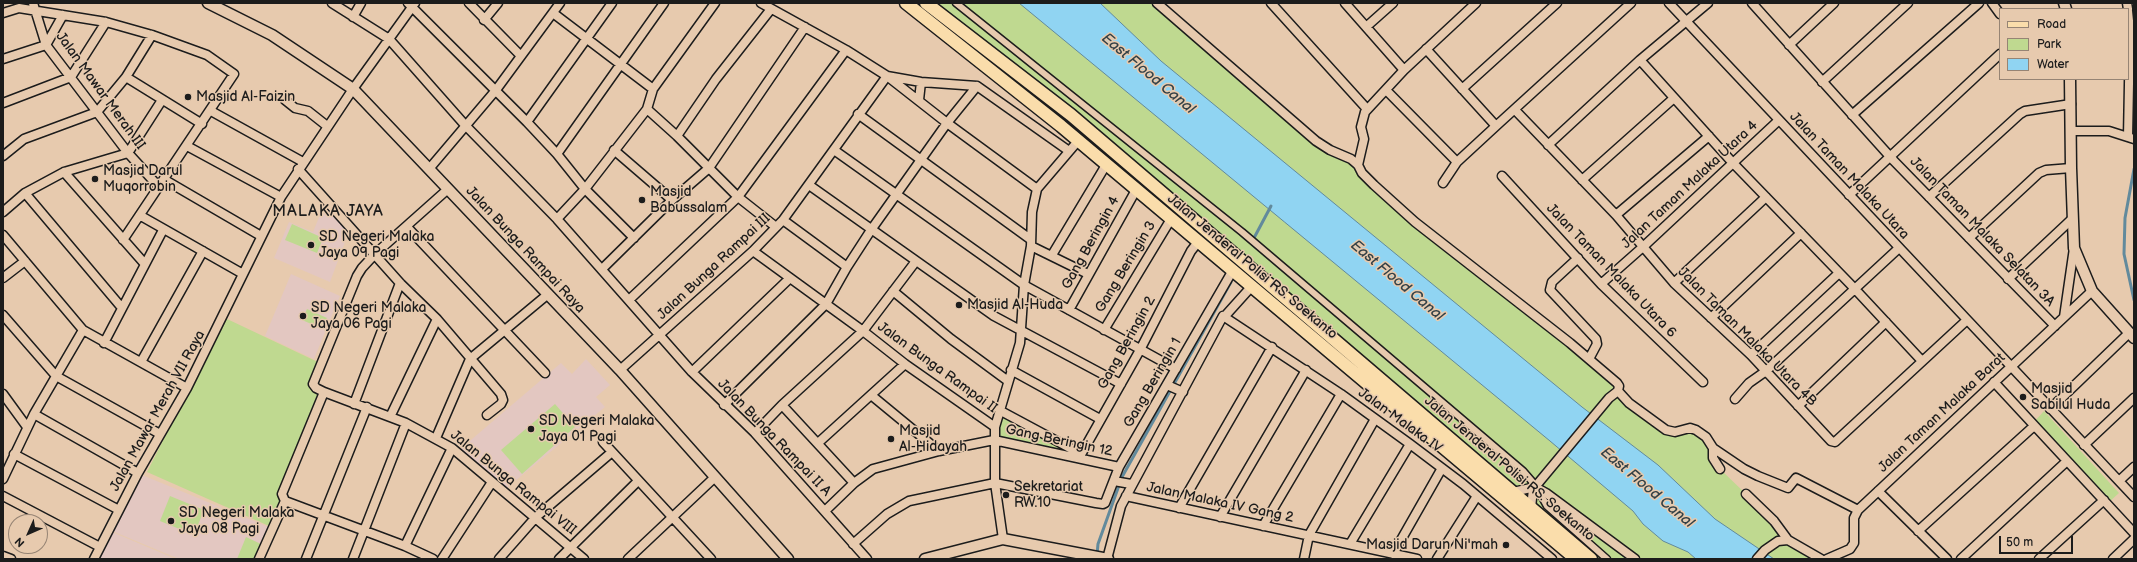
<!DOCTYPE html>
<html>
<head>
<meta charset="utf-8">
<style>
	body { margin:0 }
	#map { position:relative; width:2137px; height:562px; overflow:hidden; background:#e7caae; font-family:"Balsamiq Sans",sans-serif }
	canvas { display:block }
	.frame { position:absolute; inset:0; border:4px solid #1c1c1c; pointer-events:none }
	.legend { position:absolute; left:1999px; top:8px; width:130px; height:72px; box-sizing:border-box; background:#e7caae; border:1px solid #968474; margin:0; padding:5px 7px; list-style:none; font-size:12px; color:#1c1c1c }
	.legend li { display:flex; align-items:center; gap:8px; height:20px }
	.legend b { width:20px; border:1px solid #968474 }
	.north { position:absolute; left:8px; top:514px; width:40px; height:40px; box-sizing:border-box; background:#e7caae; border:1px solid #968474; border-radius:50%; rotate:225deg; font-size:11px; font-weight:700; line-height:16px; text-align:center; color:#1c1c1c }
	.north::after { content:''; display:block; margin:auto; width:14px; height:18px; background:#1c1c1c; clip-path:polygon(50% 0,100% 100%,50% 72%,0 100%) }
	.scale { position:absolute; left:1999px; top:536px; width:74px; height:18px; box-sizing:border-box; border:2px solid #1c1c1c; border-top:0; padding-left:5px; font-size:12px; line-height:14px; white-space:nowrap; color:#1c1c1c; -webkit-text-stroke:3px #e7caae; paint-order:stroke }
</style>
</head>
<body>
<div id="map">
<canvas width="2137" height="562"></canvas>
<div class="frame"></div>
<ul class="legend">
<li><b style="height:5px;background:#faddab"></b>Road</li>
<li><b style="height:11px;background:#bfd990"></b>Park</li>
<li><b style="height:11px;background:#90d4f2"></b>Water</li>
</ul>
<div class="north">N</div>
<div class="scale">50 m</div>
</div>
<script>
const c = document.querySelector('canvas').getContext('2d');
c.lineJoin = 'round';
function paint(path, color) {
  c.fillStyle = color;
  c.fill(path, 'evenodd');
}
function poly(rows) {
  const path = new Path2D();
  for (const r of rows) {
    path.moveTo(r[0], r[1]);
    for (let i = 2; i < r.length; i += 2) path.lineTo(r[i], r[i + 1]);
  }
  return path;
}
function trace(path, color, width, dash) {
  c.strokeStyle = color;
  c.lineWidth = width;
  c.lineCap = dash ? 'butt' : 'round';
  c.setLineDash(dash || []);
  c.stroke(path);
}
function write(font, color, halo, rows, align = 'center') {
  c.font = font + ' "Balsamiq Sans",sans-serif';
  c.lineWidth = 3;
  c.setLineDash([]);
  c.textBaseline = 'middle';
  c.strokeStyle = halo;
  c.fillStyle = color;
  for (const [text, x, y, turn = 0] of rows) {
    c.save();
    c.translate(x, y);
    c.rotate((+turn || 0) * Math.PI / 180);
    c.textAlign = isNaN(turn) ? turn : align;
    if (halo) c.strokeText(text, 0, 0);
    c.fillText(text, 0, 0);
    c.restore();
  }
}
const built = poly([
	[324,205,349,231,330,282,274,258,289,222,313,232],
	[291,274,340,296,314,359,265,336],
	[586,359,610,385,596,397,605,407,504,490,458,451,561,363,572,374],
	[142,475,271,528,258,559,179,559,112,531],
	[112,532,176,559,99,559]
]);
const green = poly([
	[926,3,1157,3,1316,141,1351,159,1373,190,1570,343,1617,383,1618,391,1666,430,1690,428,1706,437,1720,469,1746,494,1788,540,1821,559,1591,559,1071,115],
	[292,224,323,238,317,253,285,240],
	[307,309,327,318,323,329,302,320],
	[225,318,320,363,312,387,328,394,269,526,147,472],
	[555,404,575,427,522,474,501,450],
	[2044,411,2119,493,2107,504,2034,422],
	[1001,415,1072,453,999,439],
	[170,496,204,510,194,535,160,521],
	[246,537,261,544,255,559,237,559]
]);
const water = poly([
	[1019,3,1100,3,1161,61,1582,407,1658,465,1715,519,1774,559,1696,559,1688,552,1663,541,1643,524,1633,511,1550,441,1019,3]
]);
const stream = poly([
	[2134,169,2125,218,2124,254,2134,300],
	[1254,238,1271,206],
	[1097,555,1098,544,1122,477,1231,282]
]);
const pedestrian = poly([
	[956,3,1242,232,1523,471,1536,486,1547,506,1607,559]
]);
const minor = poly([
	[33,3,46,45,128,153,159,187],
	[332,3,389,39,465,125,557,219,692,372,755,433,867,559],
	[408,3,527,122,557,154,585,189,634,238],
	[469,3,521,56],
	[761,3,846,50,887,76,921,82,977,86,1069,151],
	[1157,3,1316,141,1330,150,1351,159,1358,165,1362,173,1374,185,1415,222,1570,343,1617,383,1619,386,1618,391,1609,398,1535,487,1513,492],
	[1271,3,1367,109],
	[1345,3,1404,70],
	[1669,3,2134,497],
	[1752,3,1894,161,2055,326],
	[1992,3,2000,14],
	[2127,3,2128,9],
	[2128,11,2130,31,2128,137],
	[3,13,19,8,106,22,152,35,207,55,234,74,123,240],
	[553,13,653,89],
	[353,17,361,3],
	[484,20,498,3],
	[1366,27,1393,3],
	[1789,45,1834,3],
	[3,59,46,45,63,15],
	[1640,60,1732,162,1854,288,1922,361],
	[126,77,202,124],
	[1822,82,1908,3],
	[1462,89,1557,3],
	[1386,90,1457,162,1496,126,1426,49],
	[285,100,295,108,308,111,327,126],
	[919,100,921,82],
	[3,103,71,77,106,22],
	[647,109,677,136,738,197,776,227],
	[1515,110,1616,215,1674,283,1751,355,1831,441,1835,442,1967,320],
	[211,111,303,162],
	[858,114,1030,239],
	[1852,115,1979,3],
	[527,122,612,3],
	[1496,126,1631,3],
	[2071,131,2109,131,2134,139],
	[677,136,716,79,771,9],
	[1548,145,1640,60,1708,3],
	[187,146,281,197],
	[614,150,672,200],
	[834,150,1024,285,1176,369],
	[557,154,664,3],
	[3,156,24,139,97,112,126,77,152,35],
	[1358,165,1364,139,1361,127,1365,112,1404,70,1476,3],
	[298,169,400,283,437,319,501,394,503,400,501,404,487,415],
	[429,169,496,90,560,3],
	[64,172,144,263],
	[1502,176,1601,284,1703,382],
	[165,180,261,236],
	[1582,180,1674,98],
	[1443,183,1457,162],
	[809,185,994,316,1121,384],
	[448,189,375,254,362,268,357,276,313,384,316,388,324,392,406,423,452,448,584,559],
	[25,193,122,308],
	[1849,195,2000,54],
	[1929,197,2020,114,2025,111,2071,104],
	[3,212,25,193,64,172,128,153,162,100],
	[1616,215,1709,136],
	[141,216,243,274],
	[557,219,585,189,647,109,653,89,715,3],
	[783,220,847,267],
	[407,227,545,373],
	[3,235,83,330,187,388],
	[1969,238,2039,173,2046,170,2071,168],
	[1031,246,1088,274],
	[753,251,863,331,905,364,995,427],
	[1052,255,1106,165],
	[1578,258,1552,282,1550,290,1596,339,1597,344,1589,359],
	[602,269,672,200,709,168,805,27],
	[3,278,25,261],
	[2008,279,2072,219],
	[1674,283,1766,197],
	[1601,284,1644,246,1779,120],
	[893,291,951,339,1008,381],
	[630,299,738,197,846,50],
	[1069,310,1136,190],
	[3,315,56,376,160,434],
	[1225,316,1252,286],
	[2064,317,2074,248],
	[1711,318,1801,233],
	[1104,330,1171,219],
	[104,343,163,230],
	[1751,355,1839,273],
	[141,362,203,251],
	[620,370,753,251,783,220,887,76,947,123,1037,189],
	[1011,370,1100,419],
	[692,372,790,278],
	[1994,382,2134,533],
	[1167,385,1183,392],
	[1618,391,1629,403,1666,430,1675,432,1690,428,1696,430,1706,437,1713,448,1744,469,1758,476,1788,488,1796,478,1858,510],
	[3,394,27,427],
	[871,395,939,451],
	[1735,399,1749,383,1766,371,1899,248],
	[354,404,400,283],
	[724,405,826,304,847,267,871,230,947,123,977,86],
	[782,405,854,483],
	[1798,406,1886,322],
	[2050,409,2129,333],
	[999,410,1081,454],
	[34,414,138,473],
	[390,417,437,319],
	[755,433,782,405,863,331,916,261],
	[436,438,470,359,547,295],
	[603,442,711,559],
	[818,443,905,364],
	[2084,445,2134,398],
	[1713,448,1713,458,1720,469],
	[14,454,119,510],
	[1079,458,1140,350,1191,251,1198,242],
	[3,479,34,414,83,330],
	[1114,481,1131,484],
	[2119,481,2134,467],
	[1535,487,1546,493,1635,559],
	[1878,491,1947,559],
	[1746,494,1774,521,1788,540],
	[3,496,100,547],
	[1126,496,1417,559],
	[285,501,405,546,433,559],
	[1179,508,1272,347],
	[1531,508,1533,489],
	[826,510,854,483,873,469,939,451,994,440,1119,467],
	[1220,517,1306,370],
	[1263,526,1341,394],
	[1918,531,2034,426],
	[1003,539,995,483,995,427,1020,343,1024,285,1031,246,1032,212,1037,189,1078,141],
	[853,544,887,514,909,501,995,483,1096,503,1103,504,1105,503,1119,467,1233,270],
	[1350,544,1410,444],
	[405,546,452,448],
	[1393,554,1442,468],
	[3,556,11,559],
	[94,559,138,473,187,388,281,197,353,89,415,3],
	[259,559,285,501,282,494,324,392],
	[306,559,367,407],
	[353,559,406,423],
	[442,559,492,482],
	[499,559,536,517,612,452],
	[559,559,638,481],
	[628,559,714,478],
	[1107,559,1121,506,1223,316,1341,394,1410,444,1463,484,1552,559],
	[1304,559,1309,535,1375,419],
	[1437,559,1477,496],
	[1757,559,1765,550,1778,541,1788,540,1821,559],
	[1827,559,1850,549,1854,543,1854,518,1858,510,2092,291],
	[1961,559,2067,461],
	[2039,559,2104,500],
	[2113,559,2134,539]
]);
const tertiary = poly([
	[208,3,272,35,353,89,620,370,788,559],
	[2064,3,2066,9],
	[2070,79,2071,168,2074,248,2092,291,2134,338],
	[925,559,1003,539,1108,559]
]);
const primary = poly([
	[906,3,1061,126,1576,559],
	[926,3,1071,115,1591,559]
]);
const markers = [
	[188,97,4,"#1c1c1c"],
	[95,179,4,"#1c1c1c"],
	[642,200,4,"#1c1c1c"],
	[311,245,4,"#1c1c1c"],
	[959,305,4,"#1c1c1c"],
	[303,316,4,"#1c1c1c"],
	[2023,397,4,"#1c1c1c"],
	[531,429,4,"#1c1c1c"],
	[891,439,4,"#1c1c1c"],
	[1006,495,4,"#1c1c1c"],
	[171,521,4,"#1c1c1c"],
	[1506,545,4,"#1c1c1c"]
];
const streetNames = [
	["Jalan Mawar Merah III",100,91,54],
	["Jalan Taman Malaka Utara",1849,176,47],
	["Jalan Taman Malaka Utara 4",1690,185,-43],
	["Jalan Taman Malaka Selatan 3A",1982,232,46],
	["Gang Beringin 4",1091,243,-61],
	["Jalan Bunga Rampai Raya",525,250,47],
	["Jalan Bunga Rampai III",714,267,-43],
	["Gang Beringin 3",1126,267,-59],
	["Jalan Jenderal Polisi RS. Soekanto",1252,267,40],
	["Jalan Taman Malaka Utara 6",1611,271,46],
	["Jalan Taman Malaka Utara 4B",1747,337,45],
	["Gang Beringin 2",1127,343,-61],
	["Jalan Bunga Rampai II",937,368,36],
	["Gang Beringin 1",1153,383,-60],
	["Jalan Mawar Merah VII Raya",158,411,-61],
	["Jalan Taman Malaka Barat",1942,413,-43],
	["Jalan Malaka IV",1400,421,36],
	["Jalan Bunga Rampai II A",774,438,46],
	["Gang Beringin 12",1059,441,12],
	["Jalan Jenderal Polisi RS. Soekanto",1509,469,40],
	["Jalan Bunga Rampai VIII",513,483,39],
	["Jalan Malaka IV Gang 2",1220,503,12]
];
const poiNames = [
	["Masjid Al-Faizin",196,97],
	["Masjid Darul",103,171],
	["Muqorrobin",103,187],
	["Masjid",650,192],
	["Babussalam",650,208],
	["SD Negeri Malaka",319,237],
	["Jaya 09 Pagi",319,253],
	["Masjid Al-Huda",967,305],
	["SD Negeri Malaka",311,308],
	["Jaya 06 Pagi",311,324],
	["Masjid",2031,389],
	["Sabilul Huda",2031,405],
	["SD Negeri Malaka",539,421],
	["Jaya 01 Pagi",539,437],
	["Masjid",899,431],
	["Al-Hidayah",899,447],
	["Sekretariat",1014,487],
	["RW.10",1014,503],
	["SD Negeri Malaka",179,513],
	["Jaya 08 Pagi",179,529],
	["Masjid Darun Ni'mah",1498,545,"right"]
];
const waterNames = [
	["East Flood Canal",1148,74,40],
	["East Flood Canal",1397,281,40],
	["East Flood Canal",1647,488,40]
];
const quarterNames = [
	["MALAKA JAYA",328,212]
];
paint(built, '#e3c7c1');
paint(green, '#bfd990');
paint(water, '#90d4f2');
trace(water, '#628a9c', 1);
trace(stream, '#628a9c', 3);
trace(pedestrian, '#1c1c1c', 9);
trace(minor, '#1c1c1c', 11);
trace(tertiary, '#1c1c1c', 13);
trace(primary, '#1c1c1c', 15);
trace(pedestrian, '#e7caae', 6);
trace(minor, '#e7caae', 8);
trace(tertiary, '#e7caae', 10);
trace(primary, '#faddab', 12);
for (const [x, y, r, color] of markers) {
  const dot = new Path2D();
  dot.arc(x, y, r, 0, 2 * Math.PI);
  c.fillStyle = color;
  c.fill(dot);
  trace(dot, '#e7caae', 1.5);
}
write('14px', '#1c1c1c', '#e7caae', streetNames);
write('14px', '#1c1c1c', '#e7caae', poiNames, 'left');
write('italic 15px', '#334147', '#e7caae', waterNames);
c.letterSpacing = '1px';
write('16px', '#1c1c1c', '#e7caae', quarterNames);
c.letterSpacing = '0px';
</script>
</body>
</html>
